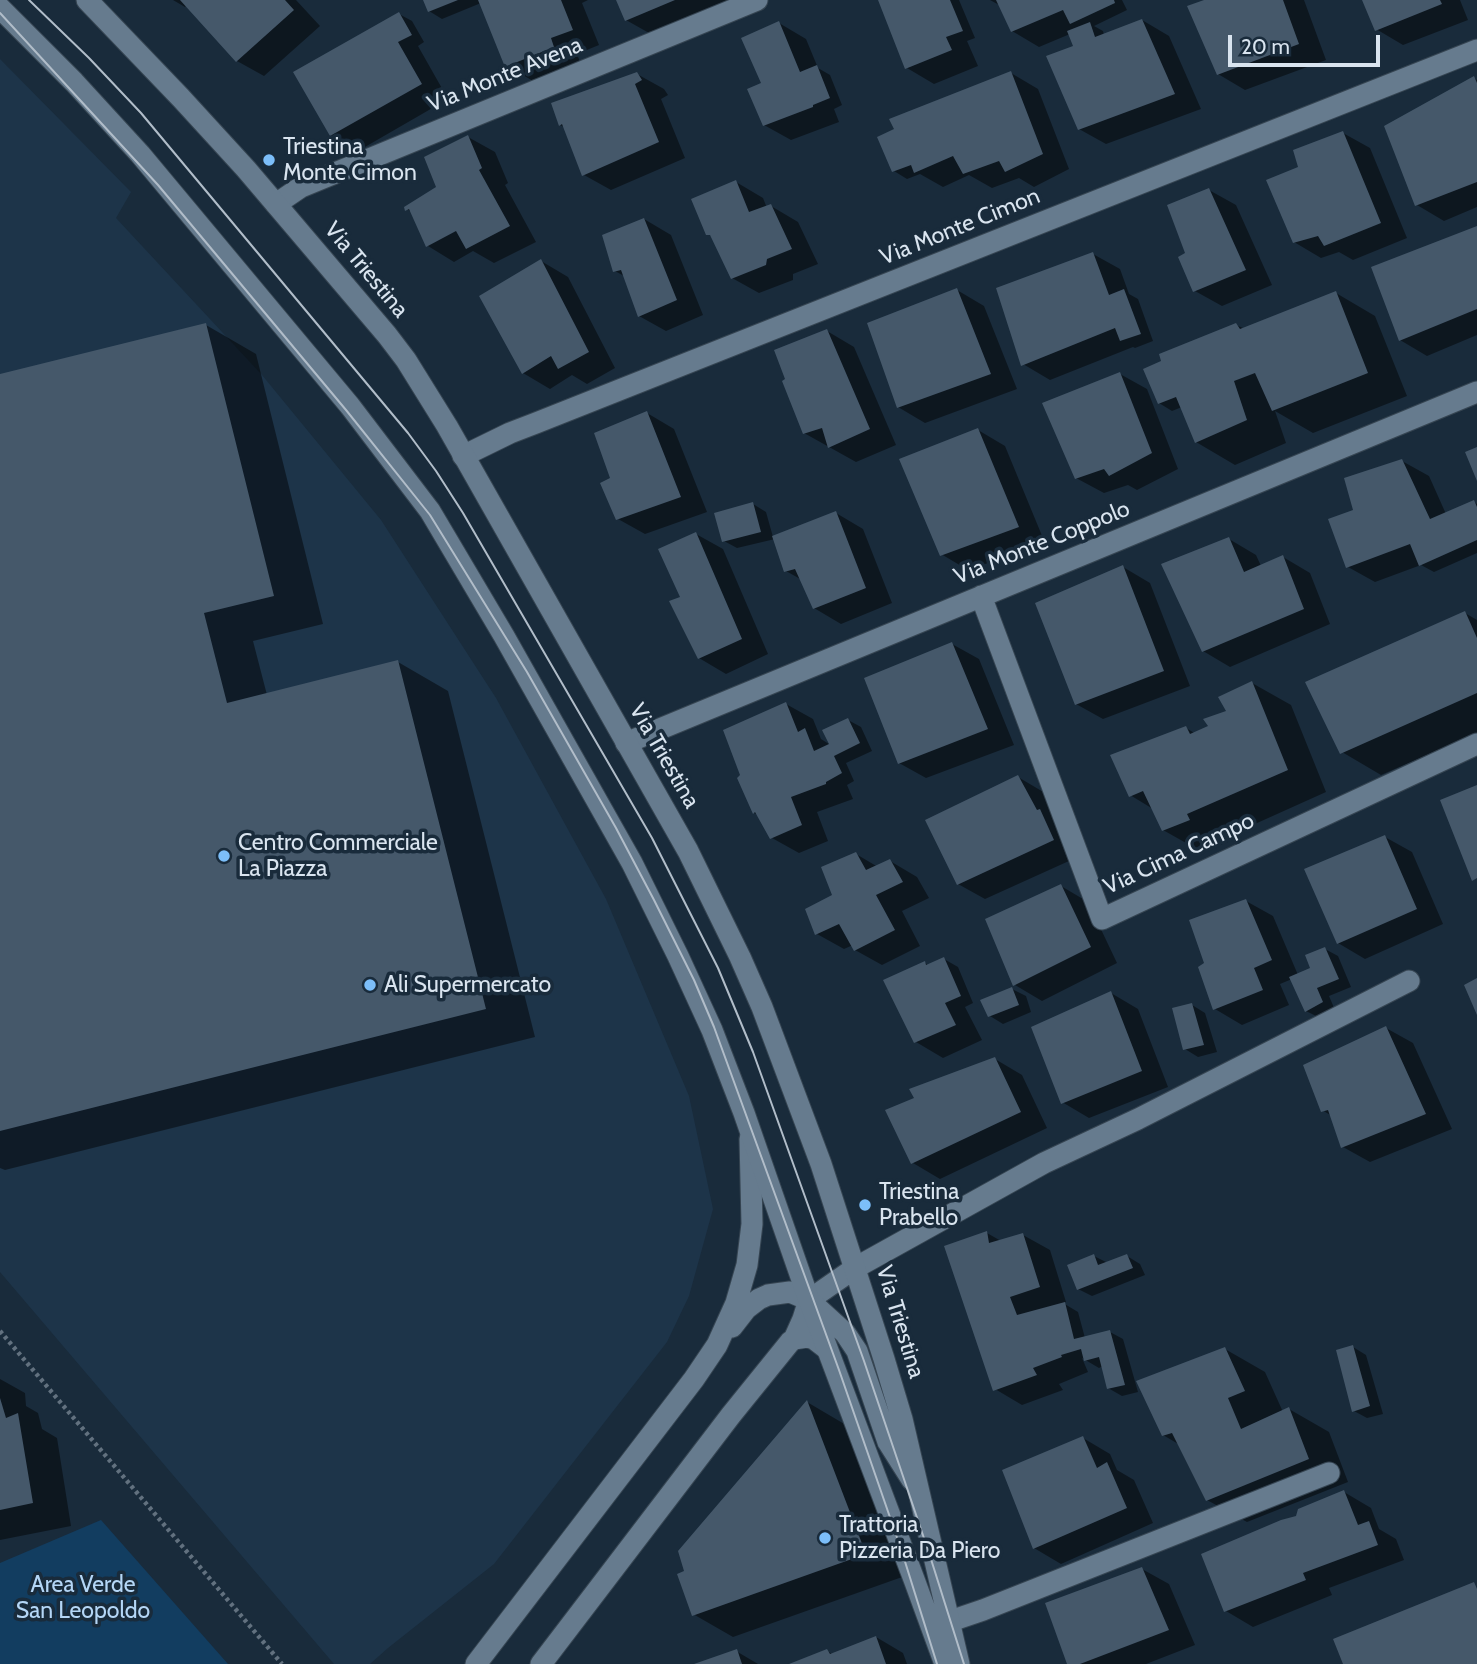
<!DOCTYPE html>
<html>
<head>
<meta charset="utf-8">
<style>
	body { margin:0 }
	#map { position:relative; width:1477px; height:1664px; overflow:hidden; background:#192b3b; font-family:Cabin,sans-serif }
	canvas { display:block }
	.scale { position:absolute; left:1228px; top:35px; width:152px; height:32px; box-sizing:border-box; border:4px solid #d9e4ef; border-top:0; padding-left:9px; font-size:21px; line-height:24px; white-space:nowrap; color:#d9e4ef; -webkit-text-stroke:5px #192b3b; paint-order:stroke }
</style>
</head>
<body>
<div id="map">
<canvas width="1477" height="1664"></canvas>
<div class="scale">20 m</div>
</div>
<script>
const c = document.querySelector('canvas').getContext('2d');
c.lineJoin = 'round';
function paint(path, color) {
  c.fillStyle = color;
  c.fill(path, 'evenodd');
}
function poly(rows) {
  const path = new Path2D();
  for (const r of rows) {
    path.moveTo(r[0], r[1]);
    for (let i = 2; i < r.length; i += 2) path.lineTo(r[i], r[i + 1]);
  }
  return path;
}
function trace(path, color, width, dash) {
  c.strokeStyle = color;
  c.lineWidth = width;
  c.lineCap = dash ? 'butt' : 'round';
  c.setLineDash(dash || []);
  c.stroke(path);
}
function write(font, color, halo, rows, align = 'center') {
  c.font = font + ' Cabin,sans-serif';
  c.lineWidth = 7;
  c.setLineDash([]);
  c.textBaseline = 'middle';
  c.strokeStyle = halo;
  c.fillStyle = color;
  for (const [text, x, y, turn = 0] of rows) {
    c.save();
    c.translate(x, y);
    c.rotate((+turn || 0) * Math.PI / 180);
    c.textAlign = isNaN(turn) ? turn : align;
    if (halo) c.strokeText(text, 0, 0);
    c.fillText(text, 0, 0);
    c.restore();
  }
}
const built = poly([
	[0,59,131,192,116,218,262,375,381,520,496,698,606,899,689,1096,713,1209,689,1296,667,1342,494,1564,388,1648,370,1664,334,1664,0,1272]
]);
const green = poly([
	[101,1520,228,1664,0,1664,0,1563]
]);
const shadow = poly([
	[173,0,296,0,320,26,264,76,237,61,187,5,185,7],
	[425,0,588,0,582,3,599,45,577,54,580,62,533,81,506,65,481,3,442,19,429,11],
	[618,0,755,0,665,42,626,20],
	[880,0,959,0,975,38,967,41,978,66,934,84,907,68],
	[990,0,1122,0,1127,10,1094,26,1103,31,1104,35,1142,20,1169,36,1201,109,1106,144,1079,129,1075,47,1070,34,1039,47,1012,31,1001,6],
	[1209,0,1304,0,1326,60,1245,90,1218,74],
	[1364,0,1460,0,1468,20,1403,45,1376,29],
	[399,14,412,21,424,42,418,46,448,99,358,151,331,135],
	[779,23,806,39,818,68,830,75,842,105,834,109,839,122,791,140,764,125,763,84],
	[1011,73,1038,89,1069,169,1034,187,1019,178,992,188,969,175,943,187,920,174,907,179,894,171,896,130],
	[637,74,664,89,668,95,661,99,685,158,611,190,584,175,566,128,560,125],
	[1474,78,1477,80,1477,207,1444,221,1417,205],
	[1343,133,1370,148,1407,238,1353,260,1339,252,1321,258,1294,242,1301,168],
	[468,137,495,152,508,183,505,185,536,242,494,263,473,251,454,262,428,246,413,213,407,209,439,188],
	[736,182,763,198,767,208,771,206,798,222,818,264,793,274,793,280,759,293,732,278,713,237,708,234],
	[1209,190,1236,205,1272,285,1222,306,1195,291,1187,254],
	[644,219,671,235,703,315,666,331,639,316,624,276,615,271],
	[1477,228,1477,335,1427,356,1400,340],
	[1093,254,1120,269,1129,294,1138,299,1153,341,1135,348,1133,347,1050,380,1023,364],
	[541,261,568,277,615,368,587,384,572,375,550,389,523,373,482,296],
	[957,290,984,306,1017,389,925,423,898,407],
	[1336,293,1375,316,1407,396,1313,433,1275,411,1286,443,1235,465,1196,442,1182,407,1172,411,1159,403,1236,325,1245,329],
	[206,325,256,354,323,624,253,641,267,695,398,662,448,691,535,1037,5,1170,0,1168,0,376],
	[827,331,854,347,896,445,856,462,804,433],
	[1120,374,1147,389,1178,469,1137,490,1128,485,1104,493,1076,478],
	[647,413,674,429,707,512,645,534,618,519,612,479],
	[978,430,1005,446,1045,543,968,570,941,554],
	[1402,461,1429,476,1446,514,1474,502,1477,504,1477,553,1434,572,1421,565,1375,582,1348,567,1355,511],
	[753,504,766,512,773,537,836,513,863,529,892,603,841,624,814,608,802,580,786,571,775,539,737,548,724,541],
	[696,534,723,549,768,654,726,674,699,658,683,598],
	[1229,539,1256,555,1261,566,1283,557,1310,573,1330,624,1230,667,1203,651],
	[1123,567,1150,583,1190,686,1103,719,1076,704],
	[1465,613,1477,620,1477,733,1381,775,1342,752],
	[952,644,979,659,1014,745,926,778,899,763],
	[1252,683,1291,705,1326,792,1226,837,1228,842,1202,852,1163,830,1153,809,1130,795,1186,728,1196,734,1211,727,1228,712],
	[786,704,813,719,821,739,832,746,848,720,861,727,872,751,846,763,854,781,847,785,853,799,817,812,828,841,799,853,772,838,760,816,754,813],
	[1018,777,1045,793,1080,856,985,899,958,884],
	[1385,837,1412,852,1443,924,1365,959,1338,943],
	[856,854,878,867,890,861,917,877,929,898,902,911,920,946,882,965,855,950,853,945,844,949,817,934],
	[1061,886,1088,902,1117,963,1042,1001,1015,985],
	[1246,901,1273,916,1298,975,1312,969,1325,949,1338,956,1351,987,1329,996,1335,1010,1320,1018,1306,1011,1292,979,1280,984,1289,1005,1242,1025,1215,1009,1206,964],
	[944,959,958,967,973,1003,965,1007,982,1040,943,1058,916,1042,925,963,928,965],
	[1012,989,1026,996,1031,1012,1003,1024,990,1016],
	[1111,993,1138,1009,1168,1087,1089,1118,1062,1102],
	[1192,1005,1205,1013,1217,1052,1198,1057,1185,1049],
	[1386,1028,1413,1043,1452,1129,1370,1162,1343,1147,1332,1116,1322,1110],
	[995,1059,1022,1075,1047,1128,940,1179,913,1163,916,1099],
	[987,1233,1001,1241,1023,1235,1050,1250,1066,1302,1063,1303,1078,1312,1085,1338,1110,1332,1123,1339,1138,1392,1122,1396,1108,1388,1103,1366,1099,1368,1082,1358,1088,1372,1059,1384,1063,1390,1022,1405,995,1389],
	[1094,1256,1108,1263,1127,1256,1140,1264,1145,1275,1092,1296,1078,1289],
	[1353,1347,1366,1355,1383,1414,1367,1418,1354,1411],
	[1225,1349,1265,1372,1283,1412,1289,1409,1329,1432,1348,1482,1247,1522,1207,1500,1180,1445,1163,1435],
	[0,1379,25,1393,26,1406,38,1413,42,1429,57,1438,71,1526,0,1540],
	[807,1402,846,1425,905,1576,733,1637,693,1614,686,1572],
	[1083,1438,1110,1454,1117,1470,1134,1480,1153,1523,1061,1564,1034,1548],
	[1344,1492,1371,1508,1379,1529,1396,1539,1404,1560,1329,1588,1332,1595,1253,1627,1226,1611,1298,1518],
	[1142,1569,1169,1584,1195,1645,1146,1664,1069,1664],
	[876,1637,903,1653,907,1664,794,1664,827,1651,834,1655],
	[736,1651,758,1664,699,1664]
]);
const building = poly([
	[180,0,285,0,294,10,236,62],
	[423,0,458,0,428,12],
	[478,0,561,0,573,30,551,38,554,47,505,67],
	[616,0,675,0,625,21],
	[878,0,950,0,963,31,946,37,952,50,905,69],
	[996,0,1114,0,1115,3,1070,24,1063,10,1011,32],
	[1204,0,1283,0,1299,44,1217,75,1187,6],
	[1362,0,1440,0,1442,4,1375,31],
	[399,12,412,35,398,42,422,84,330,136,293,72],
	[1142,19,1175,94,1078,130,1046,56,1073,46,1067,31,1090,22,1095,37],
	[779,21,800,72,817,65,830,98,813,105,813,107,763,126,747,89,761,83,741,38],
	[1011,71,1043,154,1005,172,999,161,963,174,953,156,914,173,911,165,892,172,877,137,894,129,889,119],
	[637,72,642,80,635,84,659,142,582,176,562,124,559,126,551,103],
	[1474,76,1477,83,1477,182,1415,206,1384,126],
	[1343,131,1381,223,1324,246,1318,236,1293,243,1266,180,1298,167,1293,150],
	[468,135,482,168,479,170,510,226,466,249,456,231,426,247,409,209,405,211,404,207,436,187,424,157],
	[736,180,749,212,771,204,792,249,767,259,766,265,731,279,710,235,706,235,691,199],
	[1209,188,1246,270,1193,292,1178,257,1185,253,1167,205],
	[644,218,677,300,638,317,621,270,613,272,602,235],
	[1477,226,1477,309,1399,341,1371,267],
	[1093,252,1109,295,1124,289,1141,334,1120,341,1115,328,1021,366,996,288],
	[541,259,589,352,558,369,551,356,522,374,479,296],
	[957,288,991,374,897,408,867,323],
	[1336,291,1368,373,1272,411,1255,373,1234,381,1247,420,1195,443,1176,397,1158,404,1143,369,1161,361,1159,354,1236,323,1240,329],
	[206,323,274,596,204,613,227,703,398,660,486,1009,0,1131,0,374],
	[827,329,870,429,828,448,822,428,803,434,782,381,785,379,774,350],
	[1120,372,1152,453,1109,476,1104,469,1075,479,1042,403],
	[647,411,681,497,616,520,600,483,610,478,594,433],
	[978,428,1019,527,940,556,899,459],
	[1477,447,1477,481,1465,452],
	[1402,459,1430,519,1474,500,1477,507,1477,540,1419,566,1410,544,1346,568,1328,519,1353,510,1344,478],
	[753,502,761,532,722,542,714,513],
	[836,511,866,588,813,609,795,569,784,572,772,536],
	[696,532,742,639,698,659,669,601,680,597,658,549],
	[1229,537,1244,572,1283,555,1304,609,1202,652,1161,564],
	[1123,565,1164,671,1075,705,1035,603],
	[1465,611,1477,638,1477,693,1340,754,1305,682],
	[952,642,988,729,898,764,864,678],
	[1252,681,1288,770,1187,814,1190,820,1162,831,1143,791,1129,797,1110,755,1186,726,1190,734,1208,726,1203,719,1226,711,1218,697],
	[786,702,798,732,805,728,814,751,829,744,822,730,848,718,860,743,834,756,842,773,826,782,826,784,791,797,802,825,770,839,755,812,753,814,737,778,740,775,723,730],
	[1018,775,1037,810,1040,809,1054,840,957,885,925,820],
	[1477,785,1477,878,1472,881,1440,800],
	[1385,835,1417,909,1337,944,1304,869],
	[856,852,866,870,890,859,903,882,876,895,895,930,854,951,839,924,815,935,805,909,832,895,821,867],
	[1061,884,1091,947,1013,986,985,919],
	[1246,899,1272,960,1254,968,1263,990,1213,1010,1198,967,1204,963,1189,920],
	[1325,947,1339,979,1317,988,1323,1002,1305,1012,1289,977,1310,968,1305,955],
	[944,957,961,996,945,1003,956,1025,914,1043,883,980,925,961,926,965],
	[1477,978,1477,1015,1464,985],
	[1012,987,1019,1005,988,1017,980,1000],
	[1111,991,1142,1071,1061,1104,1031,1027],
	[1192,1003,1204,1045,1183,1050,1172,1008],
	[1386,1026,1426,1114,1341,1148,1328,1110,1321,1112,1303,1065],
	[995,1057,1021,1112,911,1164,885,1110,914,1098,909,1089],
	[987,1231,989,1243,1023,1233,1040,1287,1010,1297,1017,1315,1065,1302,1074,1339,1110,1330,1125,1385,1107,1389,1099,1357,1084,1361,1081,1349,1061,1355,1062,1357,1033,1368,1037,1375,993,1391,944,1246],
	[1094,1254,1098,1265,1127,1254,1133,1268,1077,1290,1067,1265],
	[1353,1345,1370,1406,1352,1412,1336,1350],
	[1225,1347,1245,1391,1228,1398,1241,1429,1289,1407,1309,1459,1206,1501,1172,1433,1162,1436,1136,1381],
	[0,1398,6,1418,18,1413,33,1503,0,1510],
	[807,1400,866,1554,692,1616,677,1574,684,1571,678,1551],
	[1083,1436,1097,1468,1107,1462,1127,1508,1033,1549,1002,1470],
	[1344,1490,1358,1525,1369,1521,1378,1545,1303,1573,1306,1580,1224,1612,1201,1554,1281,1520,1296,1516,1298,1509],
	[1142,1567,1169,1630,1080,1664,1067,1664,1045,1603],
	[1474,1582,1477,1589,1477,1664,1343,1664,1333,1639],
	[876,1636,886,1664,789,1664,827,1649,830,1654],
	[737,1649,742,1664,694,1664]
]);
const path = poly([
	[0,1331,282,1664]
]);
const street = poly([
	[276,204,301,187,757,0],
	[463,456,510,433,536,423,1477,50],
	[981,596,1102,919,1477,744],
	[626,743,1477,392],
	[732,1327,746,1309,759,1299,768,1295,790,1292,809,1300],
	[794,1339,803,1319,809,1300,855,1268,1044,1163,1138,1119,1409,981],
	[933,1627,983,1610,1329,1473],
	[476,1664,694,1379,717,1345,736,1303,747,1265,752,1224,750,1139],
	[541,1664,731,1415,790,1342,794,1339,807,1337,814,1339,827,1349]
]);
const secondary = poly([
	[87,0,181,98,246,169,387,335,406,360,447,426,688,851,740,957,762,1007,821,1164,884,1359,902,1419,959,1664],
	[0,8,74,82,140,154,350,406,430,511,504,636,632,863,678,956,712,1030,744,1113,809,1300,915,1582,945,1664],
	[811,1302,845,1333,857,1351,888,1442,912,1480]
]);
const tram = poly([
	[29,0,89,58,141,113,408,433,436,471,463,513,652,838,718,968,753,1052,864,1361,930,1556,964,1664],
	[0,13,158,185,346,410,430,515,527,672,616,828,654,900,694,980,714,1027,839,1370,902,1552,937,1664]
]);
const markers = [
	[269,160,7,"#7cbef9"],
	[224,856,7,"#7cbef9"],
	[370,985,7,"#7cbef9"],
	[865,1205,7,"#7cbef9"],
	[825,1538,7,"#7cbef9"]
];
const streetNames = [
	["Via Monte Avena",505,75,-22],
	["Via Monte Cimon",960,227,-22],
	["Via Triestina",366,270,50],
	["Via Monte Coppolo",1042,543,-22],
	["Via Triestina",664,756,60],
	["Via Cima Campo",1179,854,-25],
	["Via Triestina",900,1322,73]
];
const poiNames = [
	["Triestina",283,147],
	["Monte Cimon",283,173],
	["Centro Commerciale",238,843],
	["La Piazza",238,869],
	["Ali Supermercato",384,985],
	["Triestina",879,1192],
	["Prabello",879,1218],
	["Trattoria",839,1525],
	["Pizzeria Da Piero",839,1551]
];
const parkNames = [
	["Area Verde",83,1585],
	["San Leopoldo",83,1611]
];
paint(built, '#1d3449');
paint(green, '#123d60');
paint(shadow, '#0007');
paint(building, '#45586a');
trace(street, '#364552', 23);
trace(secondary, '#364552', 23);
trace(path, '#62717f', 4.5, [3.5, 3.5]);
trace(street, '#667b8e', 21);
trace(secondary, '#667b8e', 21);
trace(tram, '#b1bdc9', 2);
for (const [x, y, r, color] of markers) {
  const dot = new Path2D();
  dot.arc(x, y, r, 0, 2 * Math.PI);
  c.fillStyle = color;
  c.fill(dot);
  trace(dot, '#192b3b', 2.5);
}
write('23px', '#d9e4ef', '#192b3b', streetNames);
write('23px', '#d9e4ef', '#192b3b', poiNames, 'left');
write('23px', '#b4d6f6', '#192b3b', parkNames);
</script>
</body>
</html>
